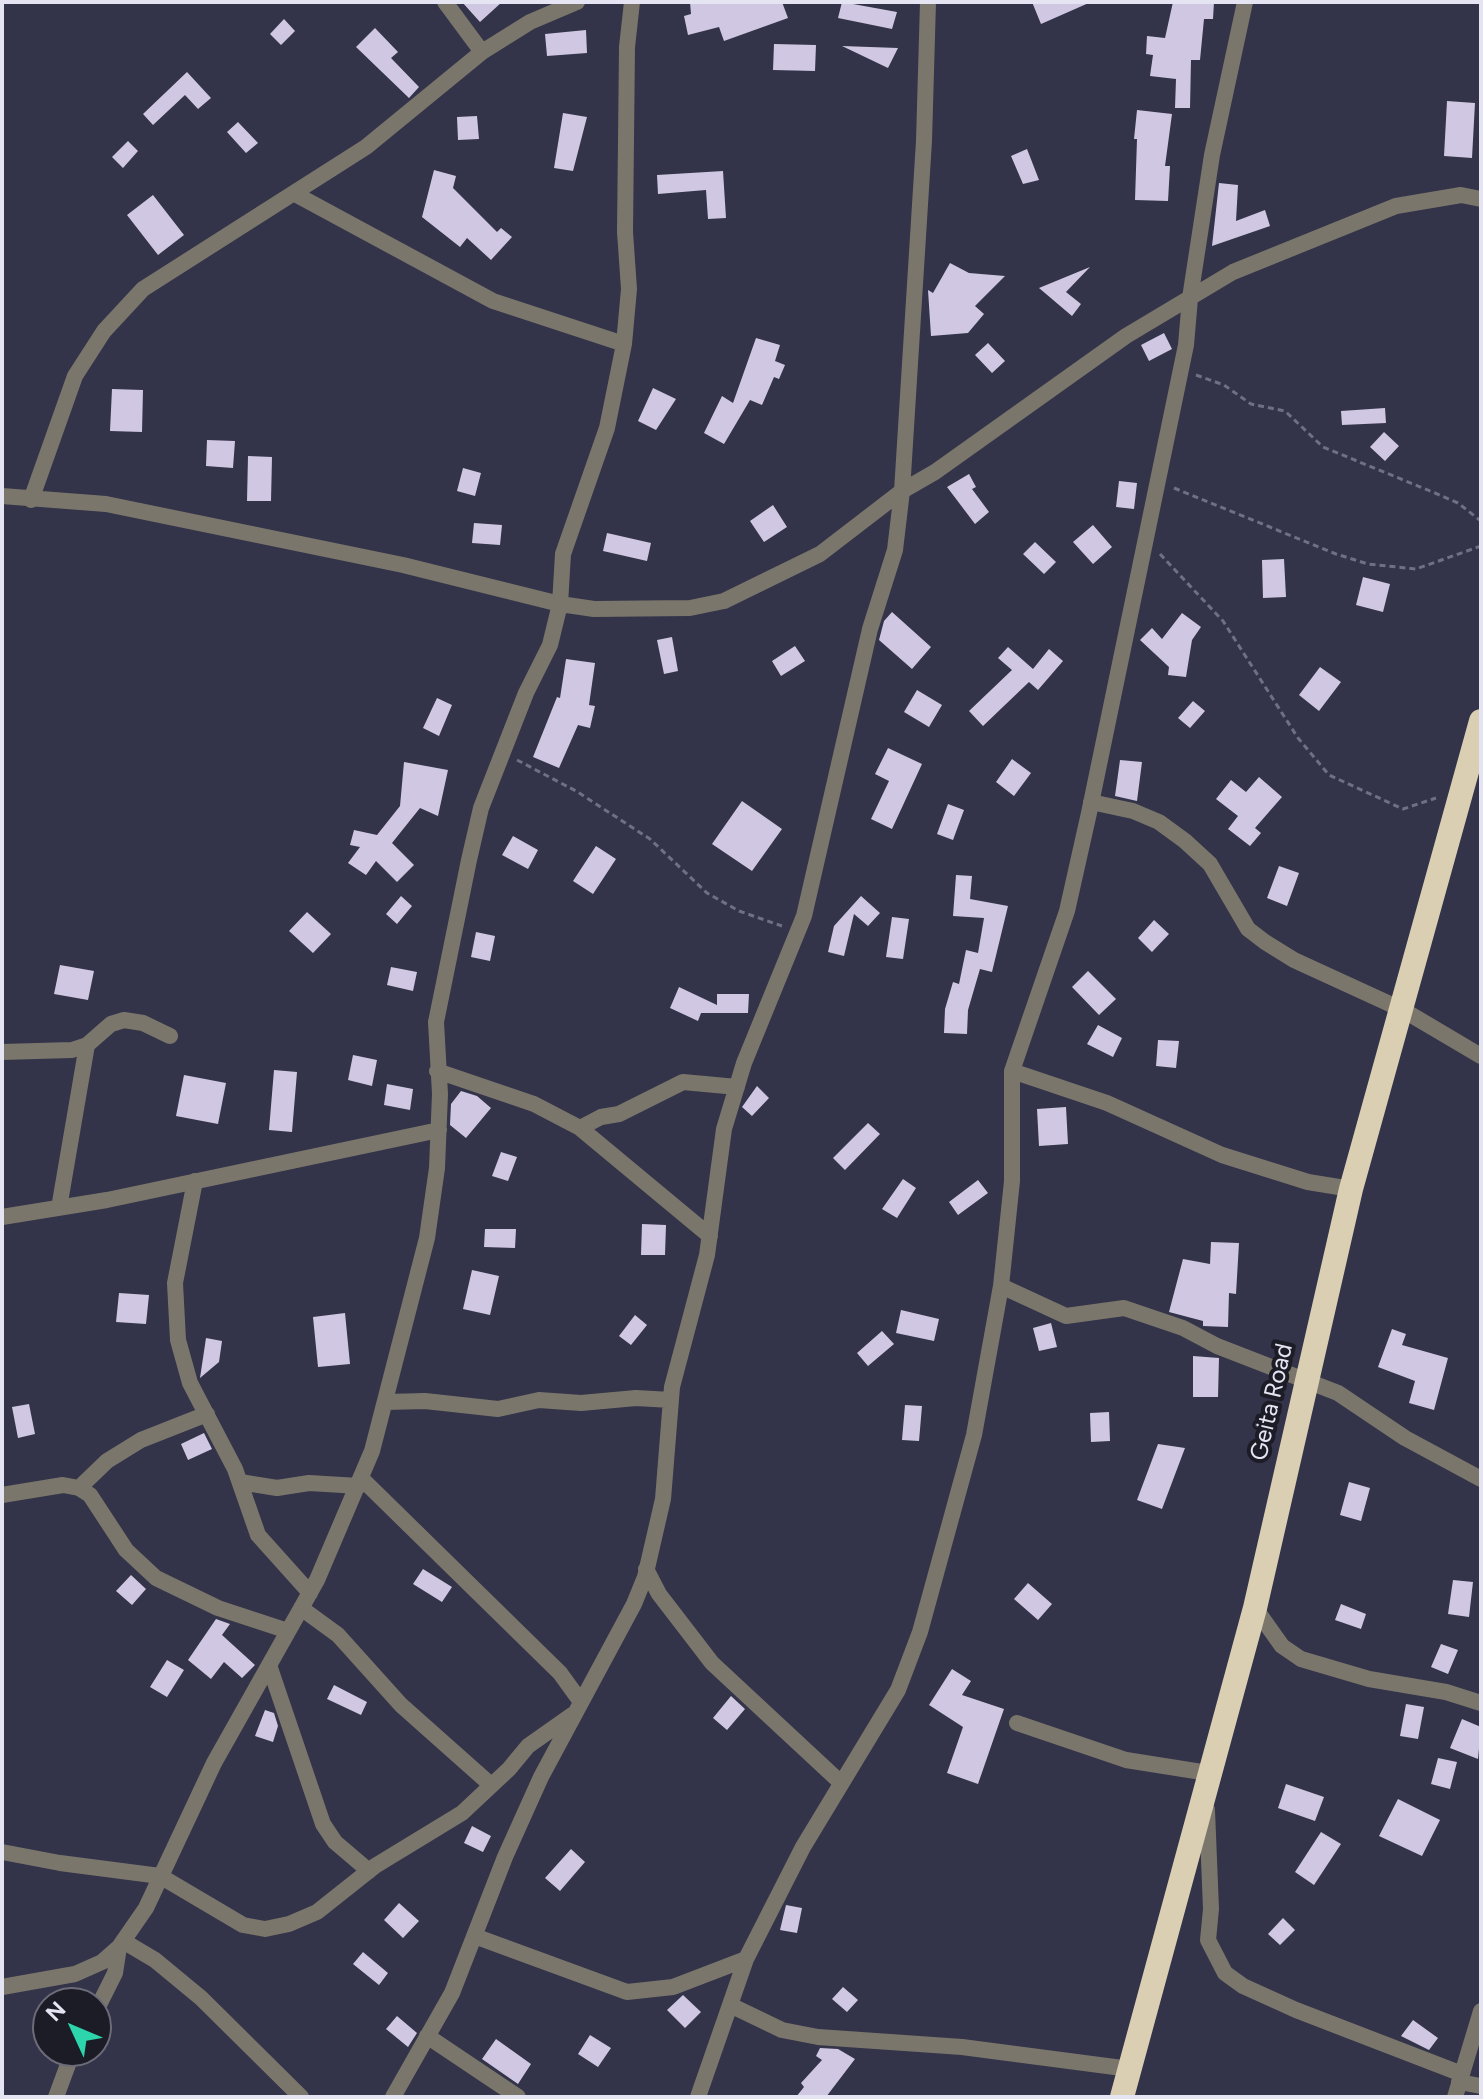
<!DOCTYPE html>
<html>
<head>
<meta charset="utf-8">
<style>
	body { margin:0 }
	#map { position:relative; width:1483px; height:2099px; overflow:hidden; background:#333349; font-family:Figtree,sans-serif }
	canvas { display:block }
	.frame { position:absolute; inset:0; border:4px solid #e4e4f3; pointer-events:none }
	.north { position:absolute; left:32px; top:1987px; width:80px; height:80px; box-sizing:border-box; background:#1c1c26; border:2px solid #6c6c78; border-radius:50%; rotate:314deg; font-size:22px; font-weight:700; line-height:32px; text-align:center; color:#e4e4f3 }
	.north::after { content:''; display:block; margin:auto; width:28px; height:36px; background:#2cd5ab; clip-path:polygon(50% 0,100% 100%,50% 72%,0 100%) }
</style>
</head>
<body>
<div id="map">
<canvas width="1483" height="2099"></canvas>
<div class="frame"></div>
<div class="north">N</div>
</div>
<script>
const c = document.querySelector('canvas').getContext('2d');
c.lineJoin = 'round';
function paint(path, color) {
  c.fillStyle = color;
  c.fill(path, 'evenodd');
}
function poly(rows) {
  const path = new Path2D();
  for (const r of rows) {
    path.moveTo(r[0], r[1]);
    for (let i = 2; i < r.length; i += 2) path.lineTo(r[i], r[i + 1]);
  }
  return path;
}
function trace(path, color, width, dash) {
  c.strokeStyle = color;
  c.lineWidth = width;
  c.lineCap = dash ? 'butt' : 'round';
  c.setLineDash(dash || []);
  c.stroke(path);
}
function write(font, color, halo, rows, align = 'center') {
  c.font = font + ' Figtree,sans-serif';
  c.lineWidth = 8;
  c.setLineDash([]);
  c.textBaseline = 'middle';
  c.strokeStyle = halo;
  c.fillStyle = color;
  for (const [text, x, y, turn = 0] of rows) {
    c.save();
    c.translate(x, y);
    c.rotate((+turn || 0) * Math.PI / 180);
    c.textAlign = isNaN(turn) ? turn : align;
    if (halo) c.strokeText(text, 0, 0);
    c.fillText(text, 0, 0);
    c.restore();
  }
}
const building = poly([
	[462,2,502,2,480,22],
	[690,2,782,2,788,18,724,41,719,27,688,35,684,16,691,14],
	[842,2,897,12,892,29,838,18],
	[1032,2,1091,2,1041,24],
	[1173,2,1214,2,1213,19,1204,19,1200,60,1191,60,1190,108,1175,108,1176,79,1150,76,1153,55,1146,54,1147,36,1165,38],
	[284,19,295,31,281,45,270,34],
	[375,28,398,52,391,58,419,87,409,98,356,47],
	[586,30,587,53,547,56,545,34],
	[774,44,816,45,815,71,773,70],
	[842,46,898,48,888,68],
	[187,72,211,98,198,109,185,95,153,125,143,114],
	[1447,101,1475,103,1472,158,1444,156],
	[1137,110,1172,114,1165,166,1170,166,1168,201,1135,200,1137,139,1134,139],
	[563,113,587,117,573,171,554,168],
	[477,116,479,139,458,140,457,117],
	[238,122,258,143,246,153,227,132],
	[128,141,138,151,123,168,112,157],
	[1027,149,1039,180,1023,184,1011,156],
	[434,170,456,176,453,188,497,232,501,228,512,237,491,260,467,238,460,247,422,217],
	[723,171,726,218,708,219,706,190,658,194,657,175],
	[1219,183,1238,185,1236,221,1265,210,1270,226,1212,246],
	[153,195,184,235,158,255,127,215],
	[950,263,969,273,1005,276,975,306,984,314,968,333,931,336,928,290,933,293],
	[1090,267,1066,292,1081,304,1072,316,1039,288],
	[1164,333,1172,349,1149,361,1141,345],
	[756,338,780,345,775,361,785,365,779,379,774,377,762,405,750,400,724,444,704,433,722,396,733,403],
	[988,343,1005,361,992,373,975,355],
	[653,388,676,399,656,430,638,421],
	[112,389,143,390,142,432,110,431],
	[1385,408,1386,423,1342,425,1341,411],
	[1384,432,1399,446,1385,461,1370,447],
	[207,440,235,441,233,468,206,466],
	[248,456,272,457,271,501,247,501],
	[463,468,481,473,475,496,457,491],
	[969,474,976,487,972,489,989,512,975,524,947,487],
	[1119,481,1137,483,1134,509,1116,507],
	[773,505,787,527,764,542,750,521],
	[474,523,502,525,500,545,472,543],
	[1093,525,1112,547,1093,564,1073,542],
	[607,533,651,543,647,561,603,551],
	[1035,542,1056,562,1044,574,1023,554],
	[1284,559,1286,597,1263,598,1262,560],
	[1363,577,1390,584,1383,612,1356,605],
	[892,612,931,647,912,669,879,640,884,621],
	[1182,613,1201,627,1192,640,1186,677,1168,675,1169,667,1140,640,1152,628,1162,639],
	[672,637,678,671,664,674,657,640],
	[795,646,805,661,781,676,772,661],
	[1008,647,1033,669,1049,649,1063,661,1038,690,1029,682,983,726,969,711,1012,670,998,658],
	[566,659,595,663,589,705,595,706,590,728,578,725,559,768,533,757,557,697,560,698],
	[1320,667,1341,682,1319,711,1299,695],
	[917,690,942,705,929,727,904,712],
	[437,698,452,705,439,736,423,728],
	[1193,701,1205,711,1190,728,1178,718],
	[888,748,922,764,892,829,871,819,889,781,875,774],
	[1012,759,1031,773,1014,796,996,782],
	[1120,760,1142,762,1137,801,1115,796],
	[404,762,448,770,438,816,420,808,392,843,414,865,397,882,376,861,366,875,348,863,360,847,350,845,354,830,377,835,400,806],
	[1259,777,1282,797,1255,828,1261,833,1250,846,1228,829,1238,816,1216,799,1231,780,1246,792],
	[742,801,782,829,752,871,712,844],
	[948,804,964,810,953,840,937,834],
	[513,836,538,850,528,869,502,855],
	[596,846,616,859,593,894,573,881],
	[1279,866,1299,873,1287,906,1267,898],
	[956,875,972,876,970,899,1008,906,992,972,980,969,968,1010,967,1034,944,1033,945,1009,953,982,959,984,966,950,978,953,984,918,953,916],
	[401,896,412,906,397,924,386,914],
	[861,896,880,913,868,926,854,914,844,956,828,952,834,926],
	[307,912,331,934,313,953,289,931],
	[892,917,909,919,903,959,886,957],
	[1154,920,1169,934,1152,952,1138,938],
	[476,932,495,936,490,961,471,957],
	[60,965,94,971,88,1000,54,994],
	[391,967,417,972,413,991,387,985],
	[1088,971,1116,999,1099,1015,1072,987],
	[679,987,717,1005,717,994,749,994,748,1013,701,1013,698,1021,670,1008],
	[1098,1025,1122,1038,1113,1057,1087,1044],
	[1158,1040,1179,1041,1176,1068,1156,1066],
	[353,1055,377,1060,372,1086,348,1080],
	[274,1070,297,1072,292,1132,269,1130],
	[184,1075,226,1083,218,1124,176,1116],
	[387,1084,413,1089,410,1110,384,1105],
	[757,1086,769,1098,752,1116,742,1107],
	[461,1091,477,1096,491,1108,466,1138,450,1125,451,1104],
	[1066,1107,1068,1144,1039,1146,1037,1109],
	[868,1123,880,1134,845,1170,833,1158],
	[501,1152,517,1157,508,1181,492,1176],
	[903,1179,916,1188,897,1218,882,1209],
	[978,1180,988,1193,958,1215,949,1202],
	[642,1224,666,1225,665,1255,641,1255],
	[485,1229,516,1229,515,1248,484,1247],
	[1211,1242,1239,1243,1236,1294,1229,1293,1228,1327,1203,1326,1203,1321,1169,1312,1183,1259,1210,1264],
	[472,1270,499,1276,490,1315,463,1309],
	[119,1293,149,1295,146,1324,116,1322],
	[901,1310,939,1319,934,1341,896,1333],
	[345,1313,350,1364,318,1367,313,1317],
	[635,1315,647,1325,631,1345,619,1336],
	[1051,1323,1057,1347,1039,1351,1033,1328],
	[1392,1329,1406,1334,1402,1345,1448,1358,1434,1410,1409,1403,1415,1381,1378,1367],
	[882,1331,894,1344,868,1366,857,1353],
	[206,1338,222,1341,219,1362,200,1378],
	[1193,1356,1219,1358,1218,1397,1193,1397],
	[29,1404,35,1434,18,1438,12,1407],
	[905,1405,922,1406,919,1441,902,1440],
	[1109,1412,1110,1441,1091,1442,1090,1413],
	[204,1433,212,1449,188,1460,181,1444],
	[1158,1444,1185,1448,1162,1509,1137,1500],
	[1349,1482,1370,1488,1361,1521,1340,1515],
	[423,1569,452,1587,442,1602,413,1584],
	[131,1575,146,1589,132,1605,116,1591],
	[1453,1580,1473,1582,1469,1617,1448,1614],
	[1028,1583,1052,1604,1038,1620,1014,1599],
	[1341,1604,1366,1614,1361,1629,1335,1620],
	[216,1619,230,1624,222,1635,255,1665,242,1678,224,1662,211,1679,188,1660],
	[1441,1644,1458,1650,1448,1674,1431,1667],
	[167,1660,184,1670,167,1697,150,1687],
	[952,1669,971,1681,962,1695,1004,1709,978,1784,947,1773,963,1727,929,1705],
	[334,1685,367,1702,361,1715,327,1699],
	[731,1696,745,1709,727,1730,713,1718],
	[1406,1704,1424,1707,1418,1739,1400,1736],
	[265,1710,274,1713,278,1726,273,1742,255,1736],
	[1462,1719,1481,1727,1478,1759,1450,1748],
	[1438,1758,1457,1762,1450,1789,1431,1784],
	[1286,1784,1324,1797,1315,1821,1278,1808],
	[1398,1799,1440,1820,1422,1856,1379,1836],
	[472,1826,491,1836,483,1852,464,1843],
	[1321,1832,1341,1844,1314,1885,1295,1872],
	[571,1849,585,1862,560,1891,545,1878],
	[399,1903,419,1921,403,1938,384,1920],
	[786,1905,802,1908,797,1933,780,1930],
	[1283,1918,1295,1930,1280,1945,1268,1934],
	[363,1952,388,1973,379,1985,353,1964],
	[843,1987,858,2000,847,2012,832,1999],
	[683,1995,701,2012,685,2028,667,2010],
	[397,2016,417,2033,408,2047,386,2029],
	[1413,2020,1438,2038,1429,2050,1401,2036],
	[590,2035,611,2048,598,2067,578,2054],
	[496,2039,531,2064,518,2084,482,2059],
	[820,2048,838,2049,855,2059,826,2097,796,2097,804,2087,801,2083,822,2060,816,2056]
]);
const path = poly([
	[1196,375,1224,385,1251,404,1285,411,1323,447,1435,493,1458,503,1481,521],
	[1174,488,1336,554,1368,564,1416,569,1481,546],
	[1160,554,1223,621,1298,738,1329,775,1403,809,1436,798],
	[517,760,576,791,650,839,707,893,739,911,782,926]
]);
const street = poly([
	[445,2,482,52],
	[295,194,493,301,624,344],
	[2,496,106,504,403,565,560,604,594,609,690,608,724,601,820,554,902,491,935,472,1126,336,1233,272,1396,206,1461,195,1481,199],
	[31,500,75,376,104,331,143,289,366,147,482,52,530,22,577,2],
	[1091,802,1133,811,1159,822,1185,841,1210,864,1248,929,1265,942,1294,960,1403,1010,1481,1056],
	[2,1052,72,1050,87,1045,111,1024,124,1020,143,1023,170,1036],
	[437,1071,534,1104,580,1128,710,1236],
	[1012,1071,1107,1103,1222,1155,1308,1182,1351,1189],
	[580,1128,601,1117,619,1114,683,1082,737,1087],
	[195,1181,175,1283,178,1340,190,1383,235,1469,258,1535,310,1593],
	[59,1208,87,1045],
	[2,1217,107,1200,439,1130],
	[1001,1286,1066,1316,1124,1308,1183,1328,1217,1346,1338,1393,1405,1438,1481,1479],
	[386,1402,425,1401,498,1409,539,1400,581,1403,636,1398,671,1400],
	[362,1479,560,1673,581,1702],
	[240,1482,277,1488,309,1483,359,1486],
	[79,1488,107,1461,141,1440,207,1414],
	[2,1495,63,1485,79,1488,90,1495,126,1550,156,1578,218,1608,288,1631],
	[646,1569,659,1594,712,1663,840,1782],
	[301,1608,338,1635,401,1705,491,1785],
	[1255,1608,1282,1646,1301,1659,1369,1679,1446,1692,1481,1703],
	[269,1665,323,1824,335,1842,369,1871],
	[1017,1723,1126,1760,1208,1773],
	[1207,1810,1211,1909,1208,1940,1225,1973,1243,1986,1296,2010,1462,2074],
	[2,1852,60,1863,160,1876,243,1925,265,1929,289,1924,317,1912,375,1866,462,1813,509,1769,528,1746,572,1715],
	[477,1937,627,1992,673,1987,746,1959],
	[123,1941,155,1960,201,1998,301,2097],
	[2,1987,75,1974,102,1962,119,1947,146,1908,214,1763,317,1580,372,1451,427,1238,437,1168,440,1094,436,1022,469,860,481,808,526,693,550,645,560,604,563,554,607,428,624,344,629,289,625,232,627,47,632,2],
	[730,2005,782,2030,818,2037,962,2047,1130,2069],
	[96,2011,115,1973,119,1947],
	[427,2036,518,2097],
	[1459,2082,1481,2086],
	[56,2097,73,2051],
	[393,2097,452,1993,505,1857,541,1777,634,1604,645,1577,663,1499,672,1387,707,1255,724,1129,744,1063,804,916,870,629,895,550,902,491,924,141,928,2],
	[698,2097,746,1959,803,1847,898,1690,920,1632,974,1435,1001,1286,1012,1181,1012,1071,1067,911,1089,813,1186,345,1190,298,1212,155,1245,2],
	[1455,2097,1481,2011]
]);
const highway = poly([
	[1122,2097,1255,1608,1351,1189,1481,721]
]);
const streetNames = [
	["Geita Road",1272,1402,-77]
];
paint(building, '#d0c8e3');
trace(path, '#707084', 3, [6, 4]);
trace(street, '#7b766b', 16);
trace(highway, '#daceb3', 24);
write('24px', '#e4e4f3', '#1c1c26', streetNames);
</script>
</body>
</html>
